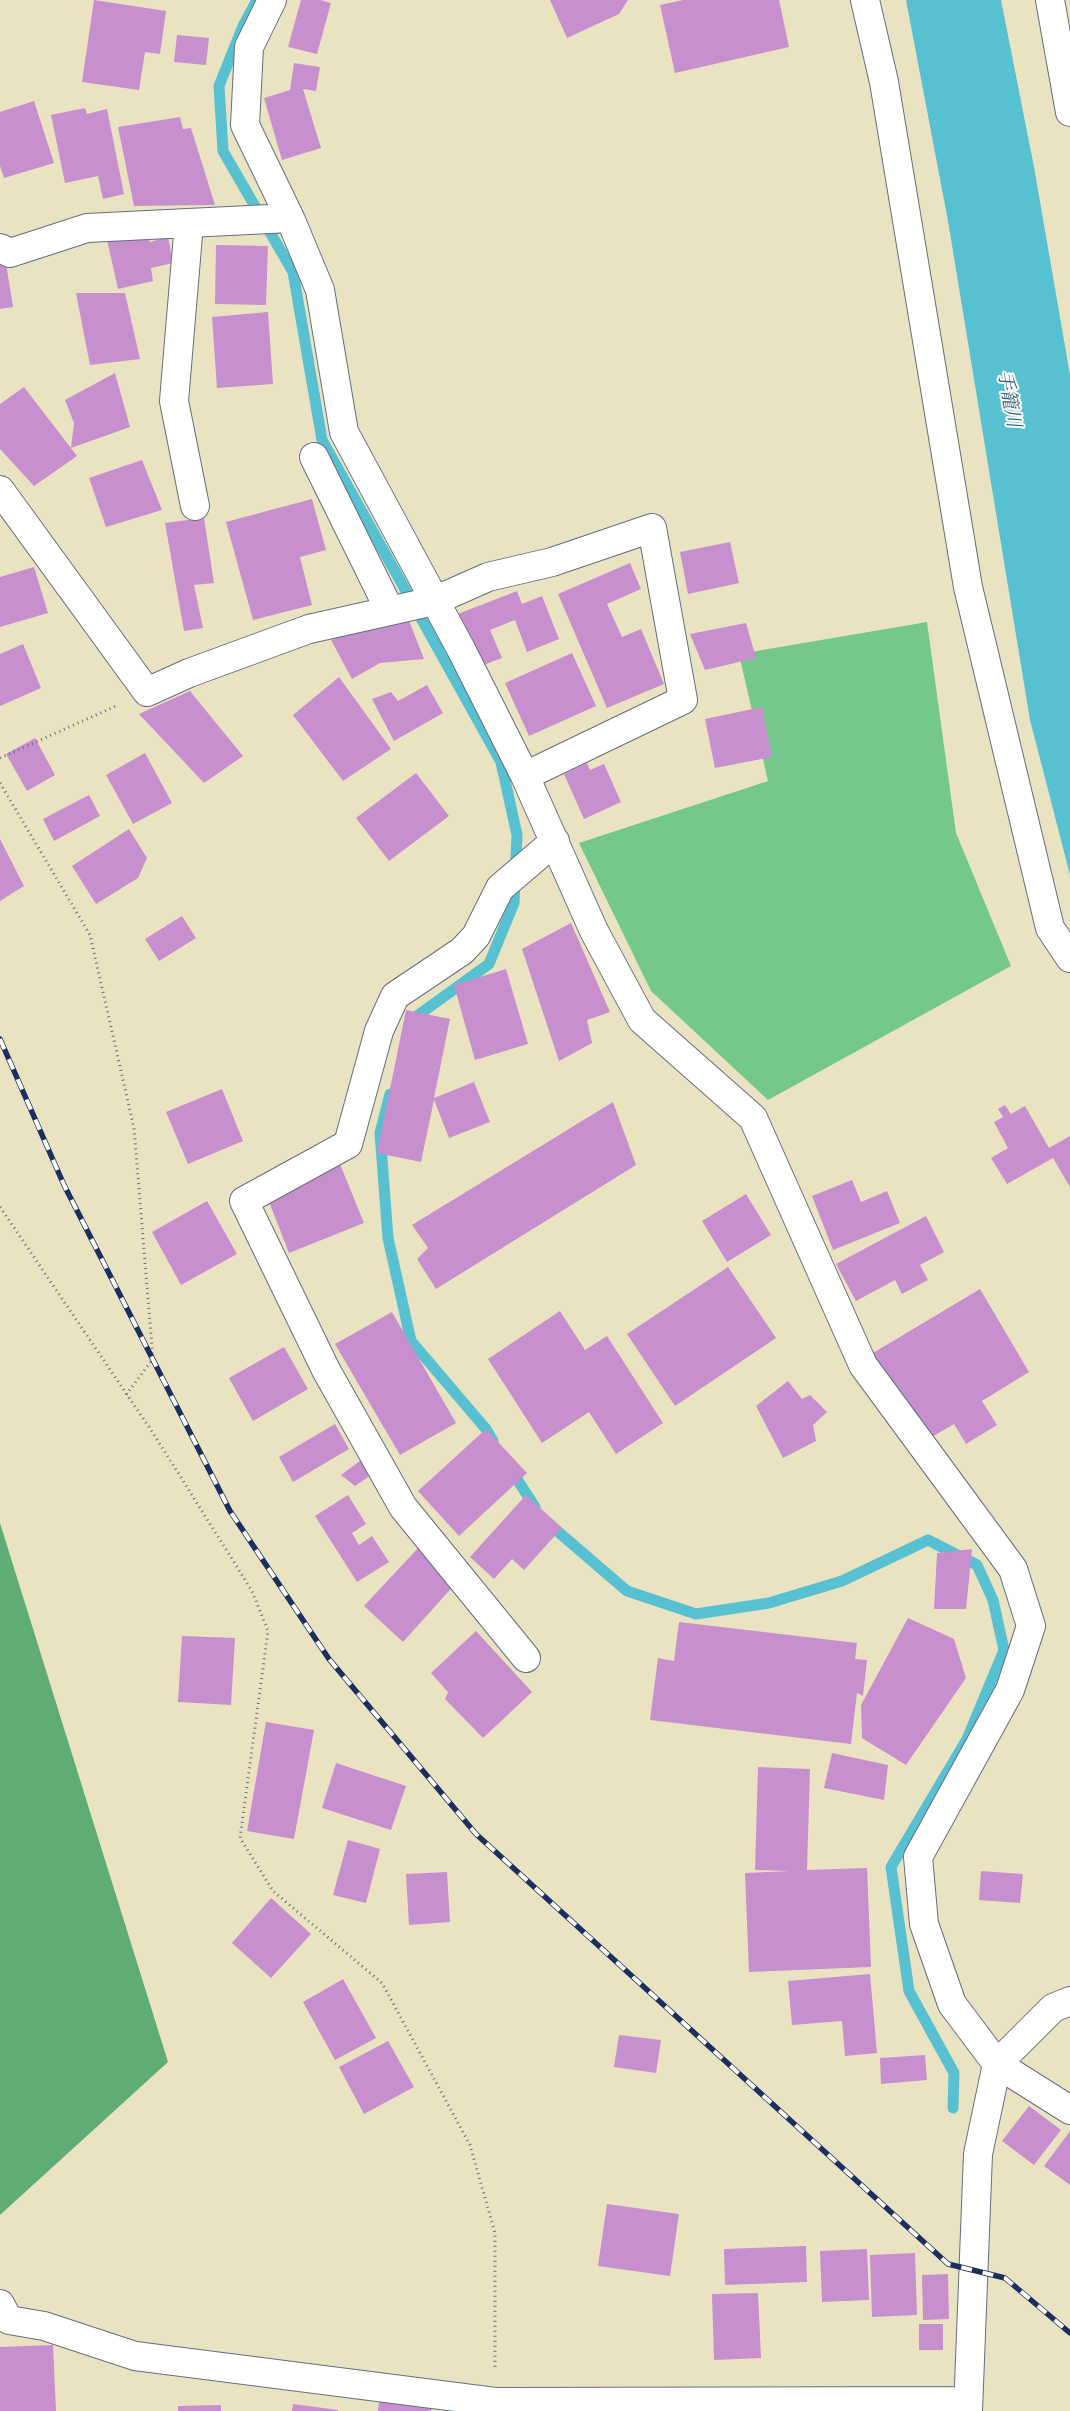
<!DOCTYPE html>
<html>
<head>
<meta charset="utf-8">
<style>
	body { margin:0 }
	canvas { display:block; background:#eae3c2 }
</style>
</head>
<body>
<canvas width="1070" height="2411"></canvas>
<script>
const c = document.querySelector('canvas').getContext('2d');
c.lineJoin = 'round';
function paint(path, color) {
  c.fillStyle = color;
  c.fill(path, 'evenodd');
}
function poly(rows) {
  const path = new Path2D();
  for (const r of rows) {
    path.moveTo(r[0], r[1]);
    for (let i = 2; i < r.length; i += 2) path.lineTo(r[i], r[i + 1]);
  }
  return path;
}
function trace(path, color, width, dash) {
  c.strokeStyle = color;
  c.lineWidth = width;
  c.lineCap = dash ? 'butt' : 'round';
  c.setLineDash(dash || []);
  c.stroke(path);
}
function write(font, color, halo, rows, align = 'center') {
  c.font = font + ' "Libre Bodoni","Noto Serif JP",serif';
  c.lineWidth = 4;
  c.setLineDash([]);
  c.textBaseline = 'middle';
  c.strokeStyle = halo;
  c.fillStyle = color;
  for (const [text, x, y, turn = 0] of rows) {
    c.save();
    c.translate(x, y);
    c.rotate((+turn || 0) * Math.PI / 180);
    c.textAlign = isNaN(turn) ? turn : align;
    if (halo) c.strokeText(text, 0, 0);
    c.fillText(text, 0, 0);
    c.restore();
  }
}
const green = poly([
	[927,622,956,833,1011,966,768,1100,651,991,579,843,768,781,739,654]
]);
const forest = poly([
	[0,1523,168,2062,0,2215]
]);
const water = poly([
	[906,0,1001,0,1034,167,1070,375,1070,875,1030,720,948,221]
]);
const stream = poly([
	[257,0,243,26,219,86,223,151,293,272,322,440,501,762,517,835,514,903,489,964,410,1021],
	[390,1094,380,1133,388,1238,411,1341,486,1429,493,1441],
	[511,1470,535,1507],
	[548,1523,627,1591,696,1614,769,1603,842,1581,928,1540,977,1565,993,1600,1004,1650,967,1739,891,1867,909,1991,954,2073,953,2108]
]);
const building = poly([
	[94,0,166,11,160,54,145,52,139,90,82,82],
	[301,0,320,0,331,3,317,54,288,47],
	[550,0,628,0,619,14,567,38],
	[683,0,779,0,789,47,675,73,660,5],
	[177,35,209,38,206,65,174,62],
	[294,63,320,67,316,91,303,89,321,148,282,160,264,98,290,90],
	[34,101,54,163,4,178,0,166,0,112],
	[85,108,87,114,107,109,124,194,103,199,98,176,65,183,51,115],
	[180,117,183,129,191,128,215,205,134,206,118,127],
	[146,226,150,242,168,237,173,263,151,268,153,281,118,289,106,235],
	[216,245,268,246,266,305,215,304],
	[0,254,5,257,13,307,0,309],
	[76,293,125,293,140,359,90,365],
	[268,312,273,384,217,388,212,317],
	[115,373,130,427,71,448,74,423,65,400],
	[24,387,77,456,34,486,0,449,0,404],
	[142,460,162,510,106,527,89,478],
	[312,499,326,550,300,557,312,605,253,620,226,522],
	[204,518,214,583,194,585,203,628,184,631,165,523],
	[730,542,739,583,688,594,680,552],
	[630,563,641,589,607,604,622,637,641,629,664,684,607,708,558,594],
	[34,567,48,613,0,627,0,577],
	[517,591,522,604,542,596,559,639,527,652,515,620,490,630,502,658,478,667,458,614],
	[408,618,424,659,380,663,352,679,331,640,368,620],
	[746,623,756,658,705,670,690,634],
	[23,644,41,688,0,706,0,654],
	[572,653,596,706,529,736,505,683],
	[339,677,391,749,343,781,293,715],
	[427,685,443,713,394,741,372,699,391,692,398,701],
	[190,691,243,756,204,783,139,714],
	[762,707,772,757,715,768,705,719],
	[35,738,55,775,27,791,6,754],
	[145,753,172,803,133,824,106,775],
	[587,763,590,770,604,764,621,802,584,819,564,774],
	[416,773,449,816,389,861,356,818],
	[89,795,100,816,54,841,43,819],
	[129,829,147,858,138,878,96,904,72,866],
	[0,839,24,886,0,901],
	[182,916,196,938,159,961,145,939],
	[571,923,610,1012,587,1020,592,1043,559,1061,522,949],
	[506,969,528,1044,475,1060,454,985],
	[406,1010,450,1019,434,1098,474,1082,490,1122,449,1138,434,1100,421,1162,377,1153],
	[222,1089,243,1141,188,1164,166,1112],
	[613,1102,636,1165,436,1289,417,1259,428,1248,412,1225],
	[1005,1105,1011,1114,1025,1106,1049,1148,1070,1136,1070,1187,1053,1158,1007,1184,991,1158,1008,1148,994,1122,1003,1117,998,1109],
	[333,1147,364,1223,289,1253,259,1176],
	[852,1180,861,1202,887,1191,900,1223,833,1250,812,1196],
	[746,1194,771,1235,727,1262,702,1221],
	[207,1201,237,1254,181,1285,152,1232],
	[926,1216,944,1252,920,1265,928,1280,902,1294,895,1280,856,1301,836,1264],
	[728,1267,776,1338,675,1406,627,1334],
	[980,1289,1029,1372,982,1401,997,1425,966,1444,954,1424,925,1441,873,1353],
	[560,1311,585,1350,607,1336,663,1423,616,1454,589,1412,542,1443,488,1359],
	[392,1312,456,1423,400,1455,335,1344],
	[284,1347,308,1389,253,1421,229,1378],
	[788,1381,802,1399,810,1395,827,1412,813,1425,816,1441,783,1458,756,1406],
	[335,1424,349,1449,293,1482,279,1457],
	[486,1429,527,1473,459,1536,418,1491],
	[364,1458,374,1473,355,1486,341,1475],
	[348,1495,366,1524,352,1533,359,1545,372,1536,389,1562,357,1582,315,1516],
	[526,1495,562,1528,524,1570,512,1559,494,1579,470,1557],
	[419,1547,457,1582,403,1642,364,1606],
	[972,1549,966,1609,934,1609,937,1553],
	[908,1618,954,1639,966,1678,906,1765,862,1738,861,1705],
	[679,1622,857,1643,855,1659,867,1660,863,1696,857,1693,851,1744,650,1720,658,1658,674,1661],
	[476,1631,532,1692,483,1738,445,1699,448,1692,431,1673],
	[182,1636,235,1638,231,1705,178,1702],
	[266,1722,314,1730,294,1839,247,1831],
	[832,1753,888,1765,884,1800,824,1788],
	[336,1763,406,1786,391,1830,322,1808],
	[758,1767,810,1769,807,1870,867,1868,871,1967,749,1972,745,1873,790,1871,755,1870],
	[348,1840,380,1849,366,1903,333,1895],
	[981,1871,1023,1874,1020,1903,979,1900],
	[447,1872,450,1922,409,1925,406,1874],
	[271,1898,311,1934,271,1978,232,1943],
	[870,1974,877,2053,845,2056,842,2021,792,2025,788,1981],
	[343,1979,376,2038,335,2060,303,2002],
	[619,2035,661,2040,656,2073,614,2067],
	[388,2041,414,2087,364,2114,339,2067],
	[925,2055,927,2080,881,2084,880,2058],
	[1029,2106,1061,2130,1034,2165,1002,2141],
	[1070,2131,1070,2185,1044,2166],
	[607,2204,679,2214,670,2276,598,2266],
	[806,2246,807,2282,725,2285,724,2249],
	[867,2249,869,2300,822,2302,820,2251],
	[915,2253,917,2315,872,2317,870,2255],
	[948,2274,949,2319,923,2320,922,2275],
	[758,2293,761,2358,714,2360,712,2294],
	[919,2324,943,2324,943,2350,919,2350],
	[53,2345,56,2411,0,2411,0,2347],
	[380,2393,432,2397,431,2411,378,2411],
	[293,2404,338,2410,338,2411,292,2411],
	[221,2405,221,2411,178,2411,178,2406]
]);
const path = poly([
	[0,758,116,706],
	[0,783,90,935,134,1128,153,1359,126,1395],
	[0,1207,153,1433,252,1591,268,1631,240,1838,273,1891,382,1983,470,2145,495,2233,495,2369]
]);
const minor = poly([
	[272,0,249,47,245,125,290,218,320,290,344,432,462,651,525,776,594,931,642,1020,753,1118,863,1365,1013,1569,1031,1626,1010,1690,918,1857,924,1924,952,2004,997,2064,1070,2110],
	[865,0,884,82,968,587,1050,928,1070,958],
	[1050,0,1070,112],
	[189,223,174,401,195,506],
	[0,248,10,253,87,228,290,218],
	[314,457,390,611],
	[0,490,147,692,189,673,309,629,434,601,488,577,552,562,652,528,683,700,525,776],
	[526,1658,403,1507,326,1370,244,1201,348,1144,379,1031,395,996,462,951,476,936,500,888,555,841],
	[0,2304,9,2320,44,2326,135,2356,495,2402],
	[495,2411,495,2402,968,2401],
	[968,2411,978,2154,997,2064,1053,2008,1070,2001]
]);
const rail = poly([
	[0,1039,64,1185,230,1511,329,1659,476,1834,948,2264,1005,2278,1070,2333]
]);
const waterNames = [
	["手籠川",1008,399,80]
];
paint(green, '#74c88b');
paint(forest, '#5fac77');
paint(water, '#57c1d1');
trace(stream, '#57c1d1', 11);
paint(building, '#c88fce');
trace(minor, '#636e81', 30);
trace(path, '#636e81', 3, [1, 4]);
trace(minor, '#fff', 28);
trace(rail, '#1b2f5e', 5.5);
trace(rail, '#fdfcf7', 4, [11]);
write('italic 19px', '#2d5b80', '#fdfcf7', waterNames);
</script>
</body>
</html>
